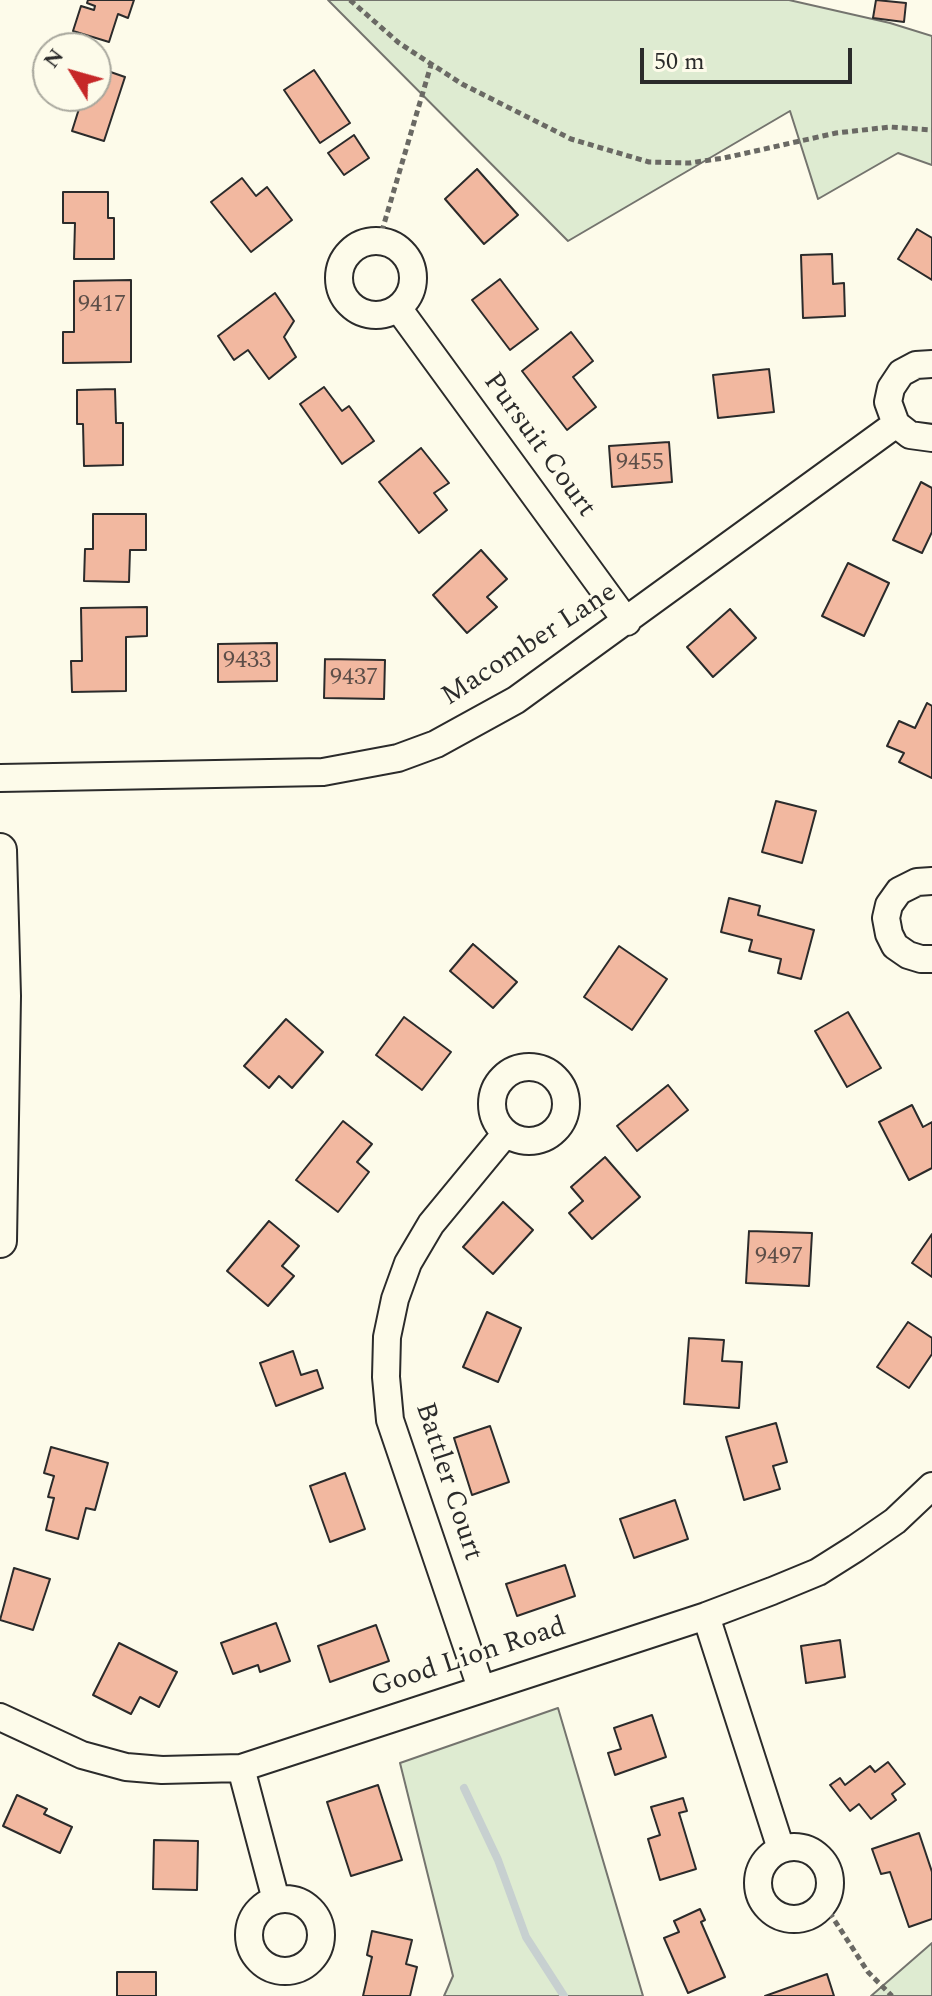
<!DOCTYPE html>
<html>
<head>
<meta charset="utf-8">
<style>
	body { margin:0 }
	#map { position:relative; width:932px; height:1996px; overflow:hidden; background:#fdfbea; font-family:Spectral,serif }
	canvas { display:block }
	.north { position:absolute; left:32px; top:32px; width:80px; height:80px; box-sizing:border-box; background:#fdfbea; border:2px solid #a9a89e; border-radius:50%; rotate:307deg; font-size:22px; font-weight:700; line-height:32px; text-align:center; color:#2b2b2b }
	.north::after { content:''; display:block; margin:auto; width:28px; height:36px; background:#c62828; clip-path:polygon(50% 0,100% 100%,50% 72%,0 100%) }
	.scale { position:absolute; left:640px; top:48px; width:212px; height:36px; box-sizing:border-box; border:4px solid #2b2b2b; border-top:0; padding-left:10px; font-size:24px; line-height:28px; white-space:nowrap; color:#2b2b2b; -webkit-text-stroke:6px #fdfbea; paint-order:stroke }
</style>
</head>
<body>
<div id="map">
<canvas width="932" height="1996"></canvas>
<div class="north">N</div>
<div class="scale">50 m</div>
</div>
<script>
const c = document.querySelector('canvas').getContext('2d');
c.lineJoin = 'round';
function paint(path, color) {
  c.fillStyle = color;
  c.fill(path, 'evenodd');
}
function poly(rows) {
  const path = new Path2D();
  for (const r of rows) {
    if (r.length === 3) {
      path.moveTo(r[0] + r[2], r[1]);
      path.arc(r[0], r[1], r[2], 0, 2 * Math.PI);
      continue;
    }
    path.moveTo(r[0], r[1]);
    for (let i = 2; i < r.length; i += 2) path.lineTo(r[i], r[i + 1]);
  }
  return path;
}
function trace(path, color, width, dash) {
  c.strokeStyle = color;
  c.lineWidth = width;
  c.lineCap = dash ? 'butt' : 'round';
  c.setLineDash(dash || []);
  c.stroke(path);
}
function write(font, color, halo, rows, align = 'center') {
  c.font = font + ' Spectral,serif';
  c.lineWidth = 6;
  c.setLineDash([]);
  c.textBaseline = 'middle';
  c.strokeStyle = halo;
  c.fillStyle = color;
  for (const [text, x, y, turn = 0] of rows) {
    c.save();
    c.translate(x, y);
    c.rotate((+turn || 0) * Math.PI / 180);
    c.textAlign = isNaN(turn) ? turn : align;
    if (halo) c.strokeText(text, 0, 0);
    c.fillText(text, 0, 0);
    c.restore();
  }
}
const green = poly([
	[328,0,789,0,890,23,932,36,932,165,898,153,818,199,790,111,568,241,328,0],
	[558,1708,643,1996,444,1996,453,1976,400,1763,558,1708],
	[932,1943,932,1996,871,1996,932,1943]
]);
const stream = poly([
	[464,1788,498,1860,526,1937,564,1996]
]);
const building = poly([
	[88,0,134,0,128,18,118,14,109,42,73,31,81,6,94,10,95,6,87,3,88,0],
	[876,0,906,3,904,22,873,18,876,0],
	[96,67,125,77,104,141,72,131,83,96,96,96,96,67],
	[314,70,350,123,320,143,284,90,314,70],
	[354,135,369,158,344,175,328,153,354,135],
	[477,169,518,215,484,244,445,199,477,169],
	[242,178,256,196,267,187,292,220,251,252,211,202,242,178],
	[63,192,108,192,108,218,114,218,114,259,74,259,75,223,63,223,63,192],
	[917,229,932,238,932,280,898,259,917,229],
	[832,254,833,284,844,283,845,316,803,318,801,255,832,254],
	[500,279,538,329,510,350,472,300,500,279],
	[131,280,131,362,63,363,63,332,74,332,74,281,131,280],
	[275,293,294,321,284,337,296,357,269,379,248,350,234,360,218,336,275,293],
	[571,332,593,361,573,377,596,407,567,430,522,371,571,332],
	[769,369,774,412,718,418,713,375,769,369],
	[324,387,342,411,349,406,374,441,342,464,300,404,324,387],
	[115,389,116,423,123,423,123,465,84,466,83,424,77,424,77,390,115,389],
	[669,442,672,482,612,487,609,446,669,442],
	[421,448,449,483,434,493,447,510,419,533,379,482,421,448],
	[921,482,932,488,932,532,922,553,893,540,921,482],
	[93,514,146,514,146,550,130,550,129,582,84,581,85,549,93,549,93,514],
	[481,550,507,579,487,597,497,607,467,633,433,595,481,550],
	[848,563,889,583,864,636,822,616,848,563],
	[147,607,147,636,126,637,126,691,72,692,71,661,82,661,81,608,147,607],
	[730,609,756,638,713,677,687,647,730,609],
	[277,643,277,681,218,682,218,644,277,643],
	[325,659,385,660,384,699,324,698,325,659],
	[927,703,932,706,932,778,899,762,904,753,887,746,899,721,915,728,927,703],
	[776,801,816,811,802,863,762,852,776,801],
	[729,898,760,906,758,915,814,930,801,979,778,973,781,959,749,951,752,940,721,932,729,898],
	[473,944,517,982,493,1008,450,971,473,944],
	[619,946,667,979,632,1030,584,997,619,946],
	[848,1012,881,1068,847,1087,815,1031,848,1012],
	[404,1017,451,1052,422,1090,376,1055,404,1017],
	[286,1019,323,1052,292,1088,279,1076,269,1088,244,1066,286,1019],
	[668,1085,688,1110,637,1151,617,1126,668,1085],
	[912,1105,923,1127,932,1122,932,1168,909,1180,879,1122,912,1105],
	[343,1121,372,1144,357,1162,369,1172,338,1212,296,1180,343,1121],
	[605,1157,640,1197,592,1239,569,1213,583,1201,571,1187,605,1157],
	[503,1202,533,1230,493,1274,463,1247,503,1202],
	[269,1221,299,1246,282,1266,294,1276,268,1306,227,1271,269,1221],
	[749,1231,812,1233,809,1286,746,1283,749,1231],
	[932,1234,932,1277,912,1263,932,1234],
	[487,1312,521,1328,498,1382,463,1367,487,1312],
	[908,1322,932,1338,932,1354,909,1388,877,1367,908,1322],
	[689,1338,724,1340,722,1361,742,1362,739,1408,684,1404,689,1338],
	[293,1351,301,1375,317,1370,323,1388,276,1406,260,1363,293,1351],
	[776,1423,787,1462,773,1466,780,1489,744,1500,726,1437,776,1423],
	[490,1426,509,1482,472,1495,454,1438,490,1426],
	[51,1447,108,1463,95,1510,86,1508,78,1539,46,1530,54,1498,48,1497,54,1476,44,1473,51,1447],
	[345,1473,365,1529,330,1542,310,1486,345,1473],
	[675,1500,688,1539,634,1558,620,1519,675,1500],
	[565,1565,575,1596,517,1616,506,1584,565,1565],
	[14,1568,50,1579,33,1630,0,1620,14,1568],
	[276,1623,290,1661,260,1672,258,1665,233,1674,221,1643,276,1623],
	[376,1625,389,1661,330,1682,318,1646,376,1625],
	[840,1640,845,1677,806,1683,801,1646,840,1640],
	[119,1643,177,1672,159,1707,140,1697,131,1714,93,1695,119,1643],
	[652,1715,666,1757,615,1775,608,1753,621,1749,614,1728,652,1715],
	[888,1762,905,1784,892,1794,896,1800,871,1819,859,1804,850,1811,830,1785,840,1778,845,1785,870,1766,875,1772,888,1762],
	[378,1785,402,1860,351,1876,327,1802,378,1785],
	[17,1795,47,1809,44,1814,72,1827,60,1853,3,1826,17,1795],
	[683,1798,687,1811,679,1813,696,1869,660,1880,648,1839,660,1835,651,1807,683,1798],
	[919,1833,932,1872,932,1919,909,1927,890,1872,881,1874,872,1849,919,1833],
	[154,1840,198,1841,197,1890,153,1889,154,1840],
	[700,1909,705,1920,701,1922,725,1977,688,1993,664,1938,679,1932,674,1921,700,1909],
	[372,1931,412,1940,406,1964,417,1967,410,1996,363,1996,372,1957,367,1955,372,1931],
	[117,1972,156,1972,156,1996,117,1996,117,1972],
	[827,1974,834,1996,765,1996,827,1974]
]);
const path = poly([
	[350,0,399,43,462,84,571,139,649,162,689,163,724,158,836,133,890,127,932,130],
	[379,241,431,65],
	[824,1904,868,1972,892,1996]
]);
const minor = poly([
	[376,278,37],
	[398,308,627,622],
	[932,364,916,365,901,373,891,388,888,402,896,424,910,435,932,438],
	[0,778,323,772,398,758,436,744,516,700,896,424],
	[932,881,917,882,899,891,889,905,886,918,889,934,895,946,908,955,921,959,932,959],
	[529,1104,37],
	[706,1616,781,1849],
	[481,1688,390,1420,386,1377,387,1337,395,1299,408,1263,431,1224,506,1133],
	[0,1717,82,1755,126,1767,162,1770,241,1768,706,1616,772,1591,818,1572,856,1548,895,1521,932,1486],
	[241,1768,276,1900],
	[794,1883,36],
	[285,1935,36]
]);
const tertiary = poly([
	[0,850,4,996,0,1241]
]);
const numberNames = [
	["9417",102,306],
	["9455",640,464],
	["9433",247,662],
	["9437",354,679],
	["9497",779,1258]
];
const streetNames = [
	["Pursuit Court",538,446,54],
	["Macomber Lane",530,646,-33],
	["Battler Court",447,1482,72],
	["Good Lion Road",469,1659,-18]
];
paint(green, '#deebd1');
trace(green, '#74746e', 2);
trace(stream, '#c7d0d0', 8);
paint(building, '#f2b8a0');
trace(building, '#2b2b2b', 2);
trace(minor, '#2b2b2b', 30);
trace(tertiary, '#2b2b2b', 36);
trace(path, '#6a6964', 5, [6, 4]);
trace(minor, '#fdfbea', 26);
trace(tertiary, '#fdfbea', 32);
write('24px', '#5d4e48', null, numberNames);
write('28px', '#2b2b2b', '#fdfbea', streetNames);
</script>
</body>
</html>
